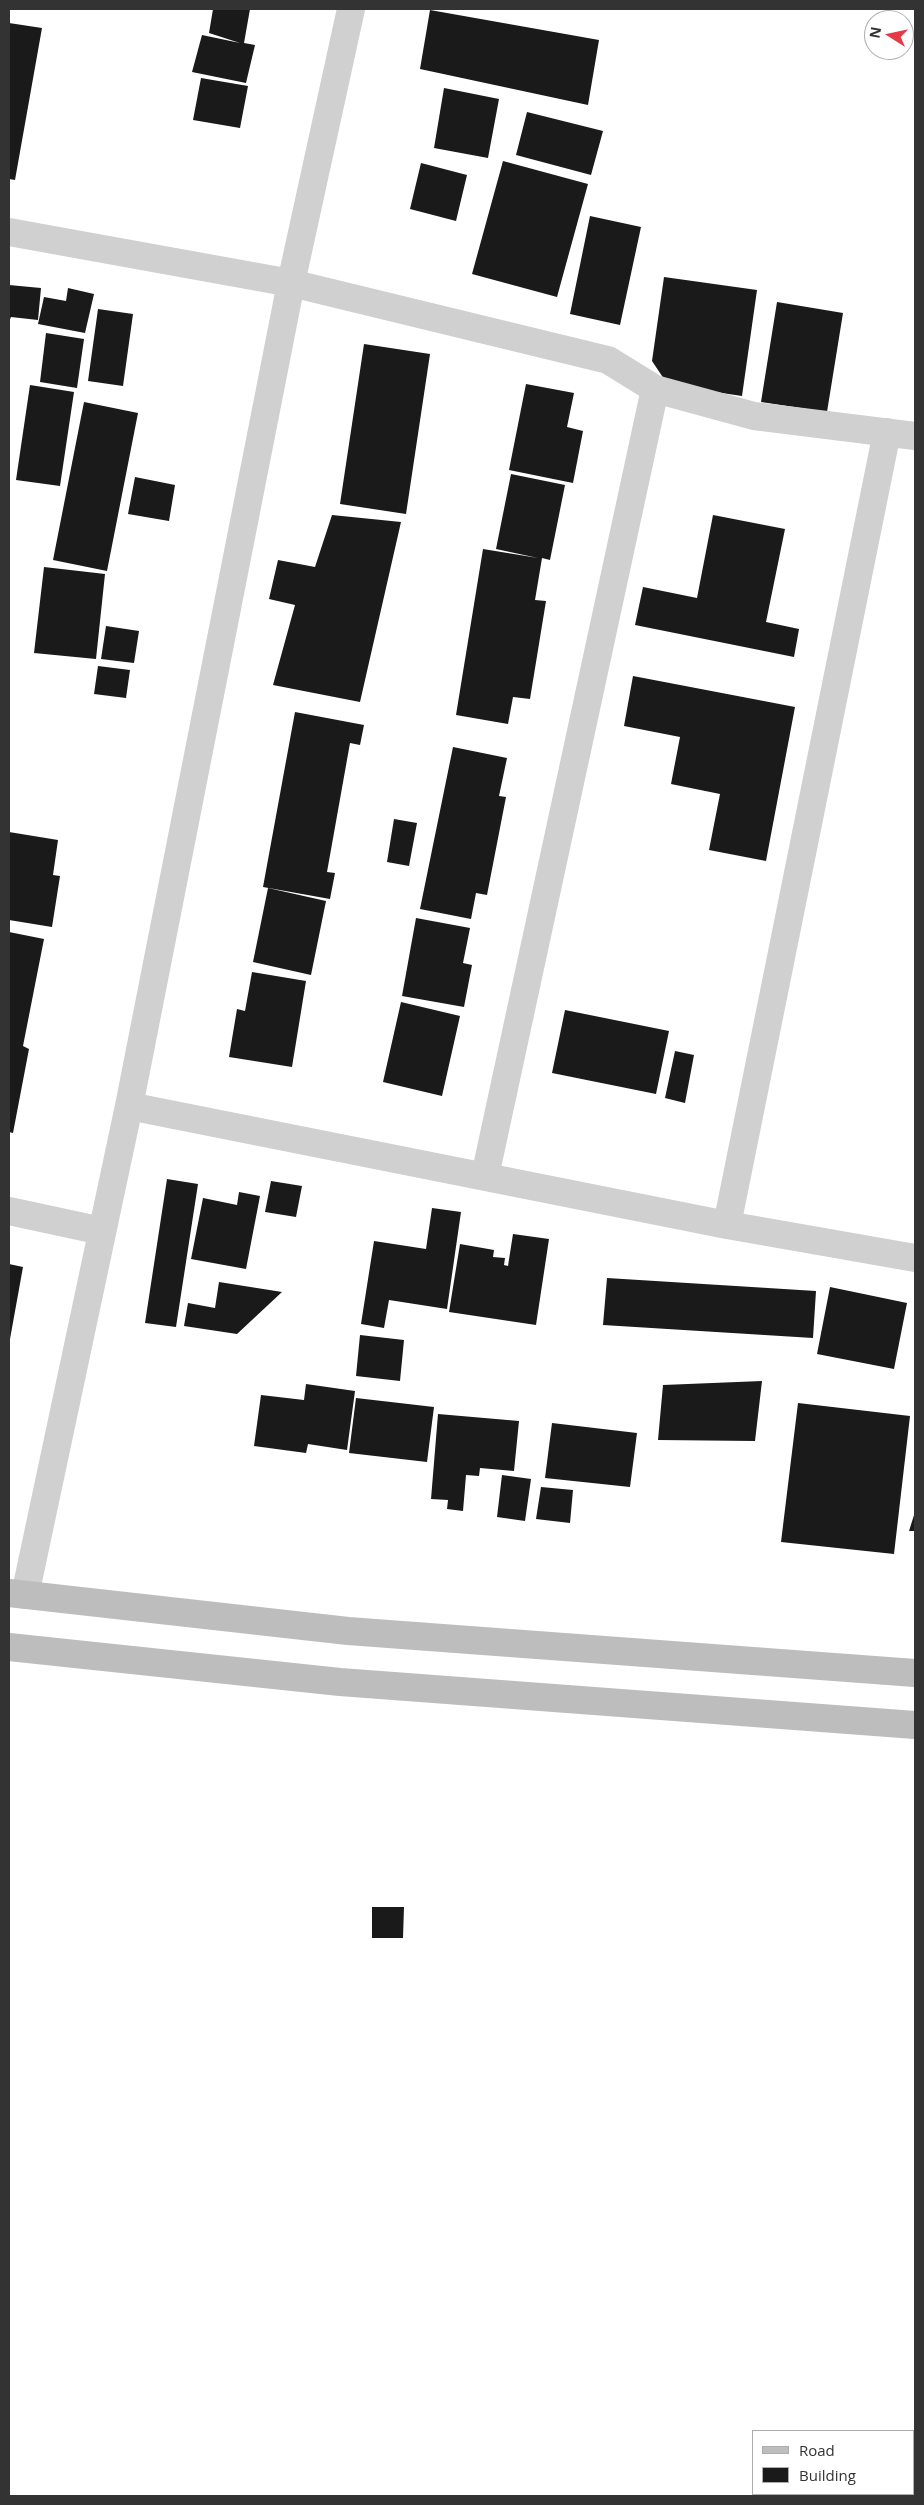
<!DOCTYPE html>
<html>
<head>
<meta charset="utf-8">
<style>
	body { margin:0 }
	#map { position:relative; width:924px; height:2505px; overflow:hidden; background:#fff; font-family:"Open Sans",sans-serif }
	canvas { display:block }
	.frame { position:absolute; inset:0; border:10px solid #333; pointer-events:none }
	.legend { position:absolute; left:752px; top:2430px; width:162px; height:65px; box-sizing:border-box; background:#fff; border:1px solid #adadad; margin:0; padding:6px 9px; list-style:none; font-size:15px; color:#333 }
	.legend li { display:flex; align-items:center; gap:10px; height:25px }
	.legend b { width:25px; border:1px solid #adadad }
	.north { position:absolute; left:864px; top:10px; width:50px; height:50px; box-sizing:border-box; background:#fff; border:1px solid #adadad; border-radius:50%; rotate:280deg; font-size:14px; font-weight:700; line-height:20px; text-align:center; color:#333 }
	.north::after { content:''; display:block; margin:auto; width:18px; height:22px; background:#e63946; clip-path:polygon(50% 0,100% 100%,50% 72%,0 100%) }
</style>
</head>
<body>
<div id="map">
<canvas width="924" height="2505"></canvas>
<div class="frame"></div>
<ul class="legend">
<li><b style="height:6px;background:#bdbdbd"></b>Road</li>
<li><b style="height:14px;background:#1a1a1a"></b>Building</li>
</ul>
<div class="north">N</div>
</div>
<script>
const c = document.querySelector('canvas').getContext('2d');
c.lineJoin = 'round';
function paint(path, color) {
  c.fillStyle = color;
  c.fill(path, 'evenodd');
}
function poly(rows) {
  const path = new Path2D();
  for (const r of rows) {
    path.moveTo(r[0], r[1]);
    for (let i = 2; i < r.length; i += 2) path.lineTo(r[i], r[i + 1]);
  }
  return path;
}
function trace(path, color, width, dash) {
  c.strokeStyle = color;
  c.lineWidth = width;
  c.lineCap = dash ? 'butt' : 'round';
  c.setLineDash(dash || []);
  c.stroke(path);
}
const building = poly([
	[213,9,250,9,244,43,255,45,246,83,192,72,202,35,240,43,209,33],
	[430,10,599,40,588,105,420,69],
	[9,23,42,28,15,180,9,179],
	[201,78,248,86,240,128,193,120],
	[444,88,499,99,488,158,434,148],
	[527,112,603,131,591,175,516,155],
	[503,161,588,184,557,297,472,274],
	[421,163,467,175,456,221,410,209],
	[590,216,641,227,620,325,570,314],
	[664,277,757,290,742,396,668,385,652,361],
	[9,285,41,288,38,320,11,317,9,322],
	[68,288,94,294,85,333,38,324,44,297,66,301],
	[777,302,843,313,827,412,761,402],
	[98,309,133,314,123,386,88,381],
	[46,333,84,339,77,388,40,382],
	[364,344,430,354,406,514,340,504],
	[526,384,574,393,567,427,583,431,573,483,509,470],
	[30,385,74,392,60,486,16,480],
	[84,402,138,413,107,571,53,560],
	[511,474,565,485,550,560,542,558,535,600,546,601,530,699,513,697,508,724,456,715,483,549,538,558,496,549],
	[135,477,175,485,169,521,128,514],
	[332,515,401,522,360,702,273,685,295,605,269,599,278,560,315,567],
	[713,515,785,529,766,622,799,629,794,657,635,625,643,587,697,598],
	[44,567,105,574,96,659,34,653],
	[106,626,139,631,134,663,101,659],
	[98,666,130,670,126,698,94,694],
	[633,676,795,707,766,861,709,850,720,794,671,784,680,737,624,726],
	[295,712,364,725,360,745,350,743,327,872,335,873,330,899,263,887],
	[453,747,507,758,499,796,506,797,487,895,476,893,471,919,420,909],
	[394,819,417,823,409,866,387,862],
	[9,832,58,840,53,875,60,876,52,927,9,920],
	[268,888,326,901,311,975,253,962],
	[416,918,470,928,463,963,472,965,464,1007,402,996],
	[9,932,44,939,23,1046,29,1049,13,1133,9,1132],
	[252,972,306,981,292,1067,229,1057,237,1009,245,1011],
	[401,1002,460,1016,442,1096,383,1082],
	[565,1010,669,1031,656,1094,552,1073],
	[675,1051,694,1055,685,1103,665,1098],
	[167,1179,198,1184,176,1327,145,1323],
	[271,1181,302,1186,296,1217,265,1212],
	[239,1192,260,1196,246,1269,191,1259,203,1198,237,1205],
	[432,1208,461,1212,447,1309,389,1300,384,1328,361,1324,374,1241,426,1249],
	[513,1234,549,1239,536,1325,449,1312,460,1244,494,1250,493,1257,505,1258,504,1265,508,1266],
	[9,1264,23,1267,10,1339,9,1338],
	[607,1278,816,1291,813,1338,603,1325],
	[219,1282,282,1292,237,1334,184,1326,188,1303,215,1308],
	[830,1287,907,1303,894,1369,817,1354],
	[360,1335,404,1340,400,1381,356,1376],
	[762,1381,755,1441,658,1440,663,1385],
	[306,1384,355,1391,347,1450,308,1444,306,1453,254,1446,261,1395,304,1400],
	[356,1398,434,1407,427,1462,349,1453],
	[798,1403,910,1416,894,1554,781,1542],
	[438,1414,519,1421,514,1471,480,1468,479,1476,466,1475,463,1511,447,1509,448,1500,431,1499],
	[552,1423,637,1433,630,1487,545,1478],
	[502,1475,531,1479,525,1521,497,1517],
	[541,1487,573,1490,570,1523,536,1519],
	[915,1512,915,1531,909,1531],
	[372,1907,404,1907,403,1938,372,1938]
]);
const street = poly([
	[9,232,291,283,608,360,655,389,754,416,915,436],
	[129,1106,727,1225,915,1258],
	[485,1176,655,389],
	[9,1211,102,1231],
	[727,1225,887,432],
	[25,1595,129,1106,291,283,351,9]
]);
const secondary = poly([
	[9,1593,348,1631,915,1673],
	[9,1647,340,1682,915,1725]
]);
paint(building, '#1a1a1a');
trace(street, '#d0d0d0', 28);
trace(secondary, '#bdbdbd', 28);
</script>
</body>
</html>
